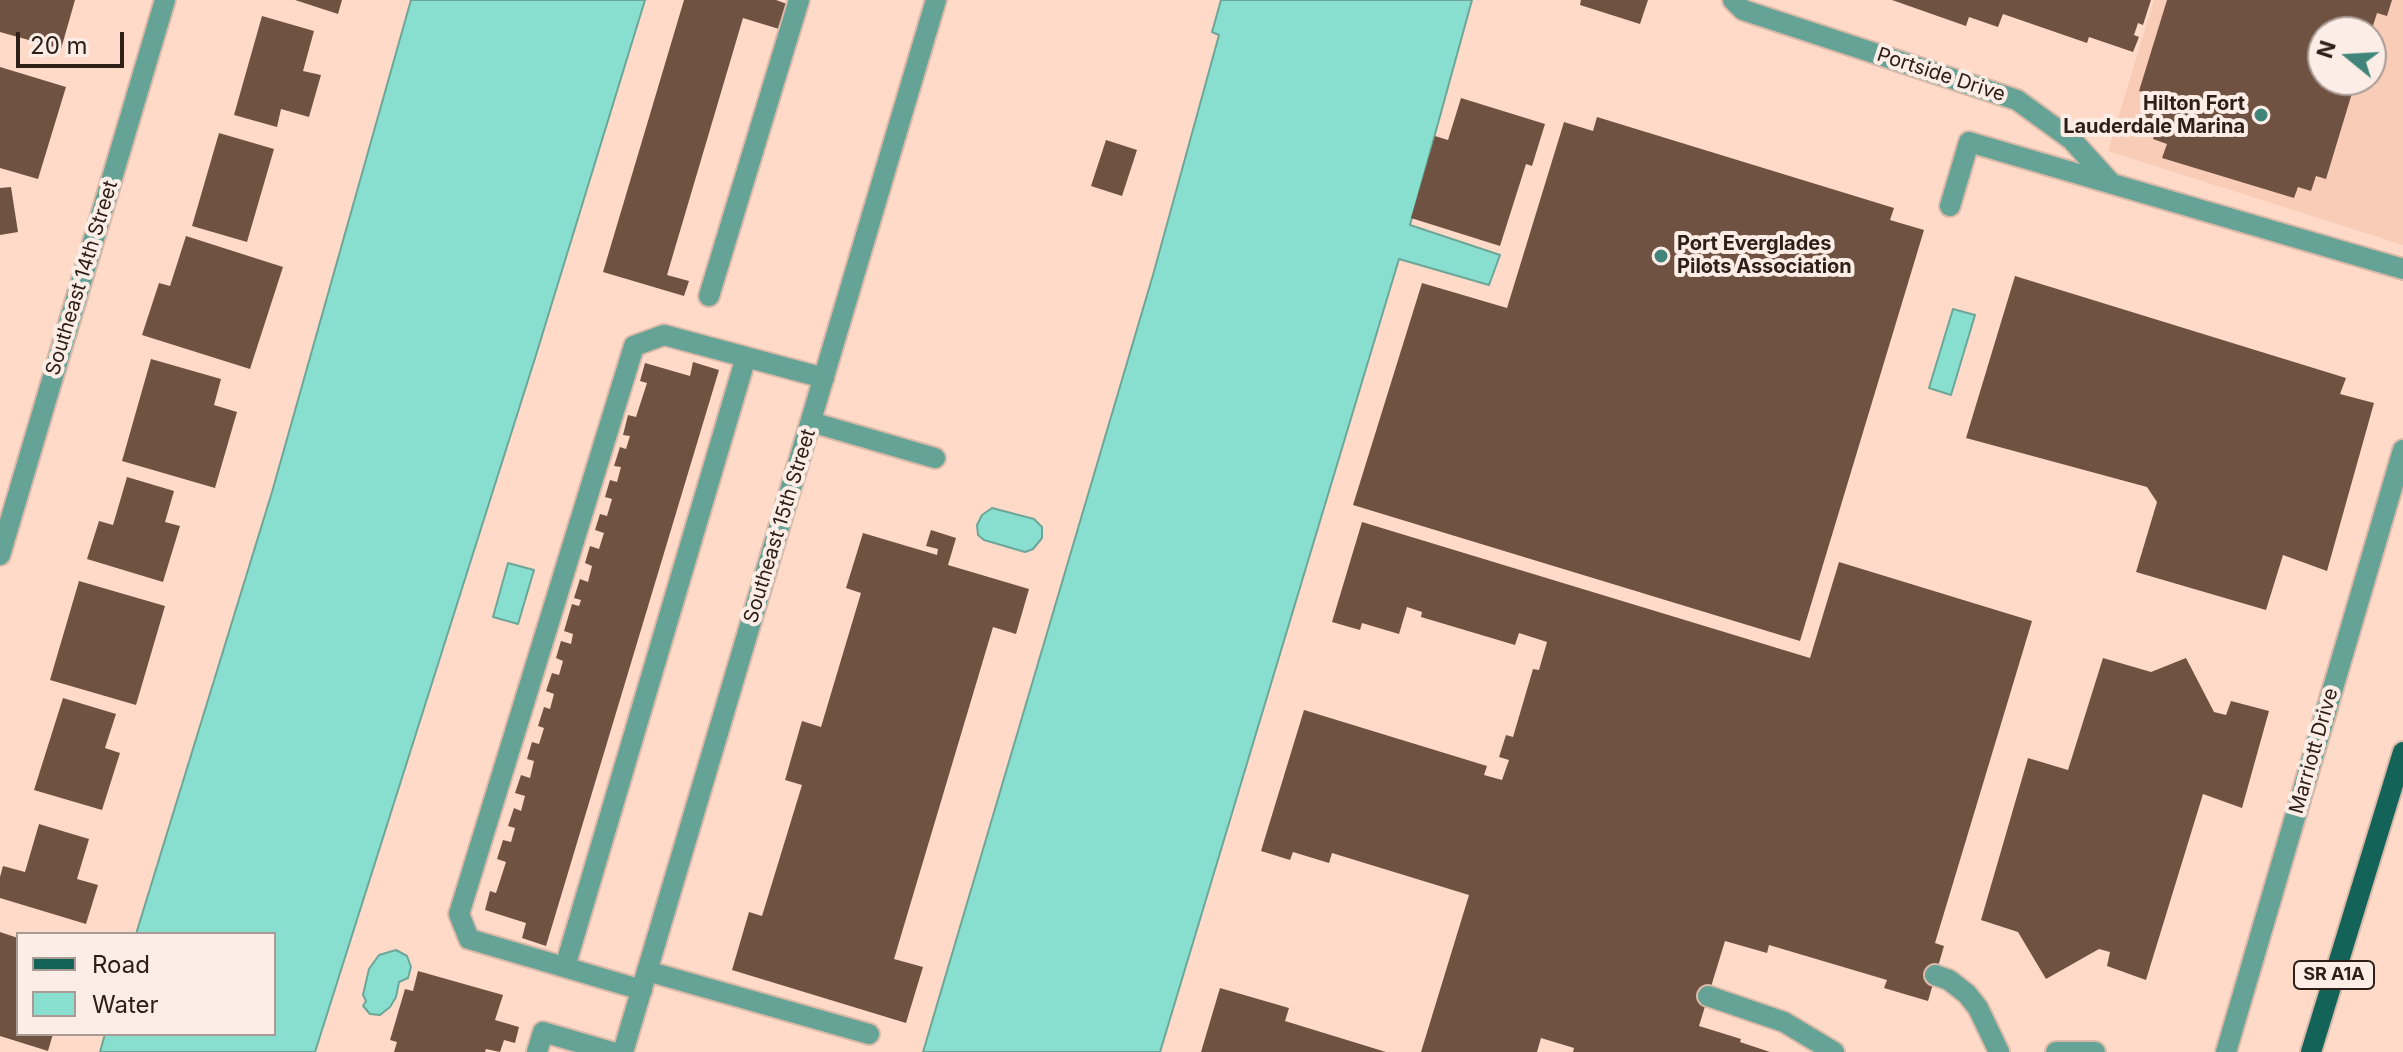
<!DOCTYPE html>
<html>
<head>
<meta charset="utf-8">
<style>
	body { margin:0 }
	#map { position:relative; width:2403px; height:1052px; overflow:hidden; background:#ffdac8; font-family:Inter,sans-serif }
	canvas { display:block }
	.legend { position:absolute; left:16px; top:932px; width:260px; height:104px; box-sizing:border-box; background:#fcede6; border:2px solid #a99b94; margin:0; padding:10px 14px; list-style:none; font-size:24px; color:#2d2019 }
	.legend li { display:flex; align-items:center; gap:16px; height:40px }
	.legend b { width:40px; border:2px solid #a99b94 }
	.north { position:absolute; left:2307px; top:16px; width:80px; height:80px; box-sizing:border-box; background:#fcede6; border:2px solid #a99b94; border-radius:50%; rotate:288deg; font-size:22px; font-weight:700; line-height:32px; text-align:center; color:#2d2019 }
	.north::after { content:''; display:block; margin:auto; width:28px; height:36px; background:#41857a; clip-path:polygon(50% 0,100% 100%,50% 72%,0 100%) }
	.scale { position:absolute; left:16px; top:32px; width:108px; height:36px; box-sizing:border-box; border:4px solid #2d2019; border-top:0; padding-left:10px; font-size:24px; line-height:28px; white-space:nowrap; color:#2d2019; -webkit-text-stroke:6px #fcede6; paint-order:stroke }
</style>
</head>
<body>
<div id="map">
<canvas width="2403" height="1052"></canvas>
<ul class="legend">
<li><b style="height:10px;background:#136358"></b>Road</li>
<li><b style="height:22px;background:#88dfcf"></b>Water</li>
</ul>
<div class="north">N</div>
<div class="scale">20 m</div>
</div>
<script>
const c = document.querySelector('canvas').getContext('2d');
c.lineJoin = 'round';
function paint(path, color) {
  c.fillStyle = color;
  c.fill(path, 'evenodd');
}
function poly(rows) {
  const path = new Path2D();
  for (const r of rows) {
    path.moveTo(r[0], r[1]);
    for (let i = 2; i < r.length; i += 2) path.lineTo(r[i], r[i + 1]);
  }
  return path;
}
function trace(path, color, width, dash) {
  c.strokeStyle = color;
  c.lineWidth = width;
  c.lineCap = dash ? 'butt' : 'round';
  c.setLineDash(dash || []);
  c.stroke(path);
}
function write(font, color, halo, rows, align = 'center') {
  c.font = font + ' Inter,sans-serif';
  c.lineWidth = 8;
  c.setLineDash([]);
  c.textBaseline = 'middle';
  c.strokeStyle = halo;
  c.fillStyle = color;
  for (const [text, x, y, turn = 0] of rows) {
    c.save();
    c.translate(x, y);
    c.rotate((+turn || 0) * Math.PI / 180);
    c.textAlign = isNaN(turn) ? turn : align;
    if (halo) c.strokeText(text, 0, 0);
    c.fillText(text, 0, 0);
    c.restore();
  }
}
const built = poly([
	[2154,0,2403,0,2403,245,2108,151],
	[2323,32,2371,32,2371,80,2323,80]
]);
const water = poly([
	[411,0,645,0,536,355,315,1052,100,1052,105,1034,274,1034,274,934,136,934,272,492,411,0],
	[1221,0,1472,0,1410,225,1500,255,1489,285,1399,259,1160,1052,923,1052,1153,275,1219,35,1212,32,1221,0],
	[1953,309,1975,315,1951,395,1929,388,1953,309],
	[992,508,1034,519,1042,527,1042,538,1033,549,1025,552,984,540,978,535,977,525,982,515,992,508],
	[508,563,534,570,518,624,493,617,508,563],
	[396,950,407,956,411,967,408,978,399,982,396,997,390,1007,380,1015,370,1014,363,1006,366,1001,363,995,369,969,379,955,396,950]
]);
const building = poly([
	[0,0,75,0,61,49,0,32],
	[295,0,342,0,338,14],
	[684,0,776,0,787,4,779,29,743,18,667,275,689,281,684,296,603,272],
	[1581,0,1648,0,1640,24,1580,5],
	[1892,0,2151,0,2143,25,2138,23,2134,35,2139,37,2133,52,2089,37,2087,43,2003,14,1998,27,1969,17,1966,26],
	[2167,0,2392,0,2387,16,2377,13,2371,32,2323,32,2323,80,2356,80,2326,179,2316,176,2311,191,2298,187,2294,198,2162,158,2167,144,2153,139,2159,121,2144,117,2151,94,2139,91],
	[262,16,314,31,303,71,321,75,309,117,281,109,277,127,234,115],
	[0,67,66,87,38,179,0,168],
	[1461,98,1545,124,1532,166,1526,164,1500,246,1411,218,1435,136,1448,140],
	[1597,117,1894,208,1890,220,1924,230,1800,641,1353,505,1422,283,1507,308,1564,122,1593,131],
	[219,133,274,149,247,242,192,226],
	[1106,140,1137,150,1122,196,1091,186],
	[11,187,18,232,0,235,0,188],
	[186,236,283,267,250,369,142,335,159,283,170,286],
	[2015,276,2346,378,2340,394,2374,403,2327,571,2283,555,2266,610,2136,572,2157,502,2147,487,1966,438],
	[151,359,221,379,214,405,237,412,215,488,122,461],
	[693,362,719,370,546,946,522,938,526,923,485,910,490,891,496,893,506,862,497,859,503,840,511,842,515,828,508,826,514,808,521,811,525,796,515,793,521,775,530,778,534,761,527,759,532,742,539,744,544,728,538,726,544,707,550,709,554,694,546,691,552,673,559,675,563,661,556,658,561,641,571,644,573,634,564,631,572,604,579,606,581,600,574,598,580,579,588,582,592,566,585,563,590,546,599,549,604,533,595,530,600,514,607,516,612,499,605,497,610,480,617,482,621,467,614,466,620,447,626,449,630,436,623,435,628,415,636,417,647,383,640,381,645,363,690,376],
	[127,477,174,491,165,522,180,526,163,582,87,559,99,521,113,525],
	[1362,522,1810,658,1839,562,2032,621,1935,943,1944,946,1928,1001,1884,988,1887,980,1769,945,1767,953,1725,941,1699,1026,1741,1039,1740,1042,1770,1052,1573,1052,1574,1048,1541,1038,1537,1052,1421,1052,1469,895,1332,853,1329,863,1293,852,1290,860,1261,851,1304,710,1487,766,1484,775,1502,780,1509,760,1499,757,1506,735,1513,737,1533,669,1539,670,1547,642,1519,633,1515,645,1421,617,1422,612,1407,607,1399,634,1362,623,1360,630,1332,622],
	[931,530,956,538,948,565,1029,589,1016,634,993,627,894,959,923,967,906,1023,732,970,749,912,762,916,802,785,785,780,802,721,821,727,861,593,846,588,863,533,937,555,938,549,926,546],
	[79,581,165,606,136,705,50,680],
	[2103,658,2151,672,2186,658,2214,712,2226,715,2231,701,2269,711,2242,808,2203,794,2146,980,2107,966,2110,952,2099,949,2046,979,2018,932,1981,920,2028,758,2068,770],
	[63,698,116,714,105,748,120,753,102,810,34,790],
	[39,824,89,839,77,879,98,885,86,924,0,898,0,877,3,866,25,872],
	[0,932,18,938,18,1034,53,1034,48,1051,0,1036],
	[418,971,503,995,495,1020,519,1027,515,1043,504,1040,500,1052,486,1049,485,1052,394,1052,397,1042,390,1040,405,989,413,991],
	[1220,988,1289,1008,1285,1021,1386,1052,1201,1052]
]);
const service = poly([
	[709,296,799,0],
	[811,422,935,458],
	[565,967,746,357],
	[647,971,869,1034],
	[1935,975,1949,980,1967,994,1978,1008,1999,1052],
	[642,990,469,939,459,914,634,346,664,335,824,378],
	[1708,996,1784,1022,1834,1052],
	[537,1052,543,1032,612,1052],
	[2056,1052,2095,1052]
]);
const minor = poly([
	[1733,0,1743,10,2017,100,2072,140,2111,183],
	[1950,206,1969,142,2403,269],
	[0,555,165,0],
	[623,1052,936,0],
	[2226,1052,2403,450]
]);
const primary = poly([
	[2311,1052,2403,752]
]);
const markers = [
	[2261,115,8,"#41857a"],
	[1661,256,8,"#41857a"]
];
const shields = [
	[2334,975,80]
];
const shieldNames = [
	["SR A1A",2334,975]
];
const streetNames = [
	["Portside Drive",1941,75,18],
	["Southeast 14th Street",82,278,-73],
	["Southeast 15th Street",780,526,-73],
	["Marriott Drive",2314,751,-74]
];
const poiNames = [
	["Hilton Fort",2245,104],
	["Lauderdale Marina",2245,127],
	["Port Everglades",1677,244,"left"],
	["Pilots Association",1677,267,"left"]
];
paint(built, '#f8ccb7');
paint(water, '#88dfcf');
trace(water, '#6da698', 2);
paint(building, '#705242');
trace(service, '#d9b9a8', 24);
trace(minor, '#d9b9a8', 24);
trace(primary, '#d9b9a8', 24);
trace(service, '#65a397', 20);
trace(minor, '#65a397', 20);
trace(primary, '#136358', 20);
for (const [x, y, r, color] of markers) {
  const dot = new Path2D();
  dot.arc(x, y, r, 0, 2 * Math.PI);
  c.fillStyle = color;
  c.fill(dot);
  trace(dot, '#fcede6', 3);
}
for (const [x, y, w] of shields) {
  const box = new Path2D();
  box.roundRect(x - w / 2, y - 14, w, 28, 6);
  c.fillStyle = '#fcede6';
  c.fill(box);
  trace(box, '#2d2019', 2);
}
write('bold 18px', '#2d2019', null, shieldNames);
write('20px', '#2d2019', '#fcede6', streetNames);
write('bold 20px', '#2d2019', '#fcede6', poiNames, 'right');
</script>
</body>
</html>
